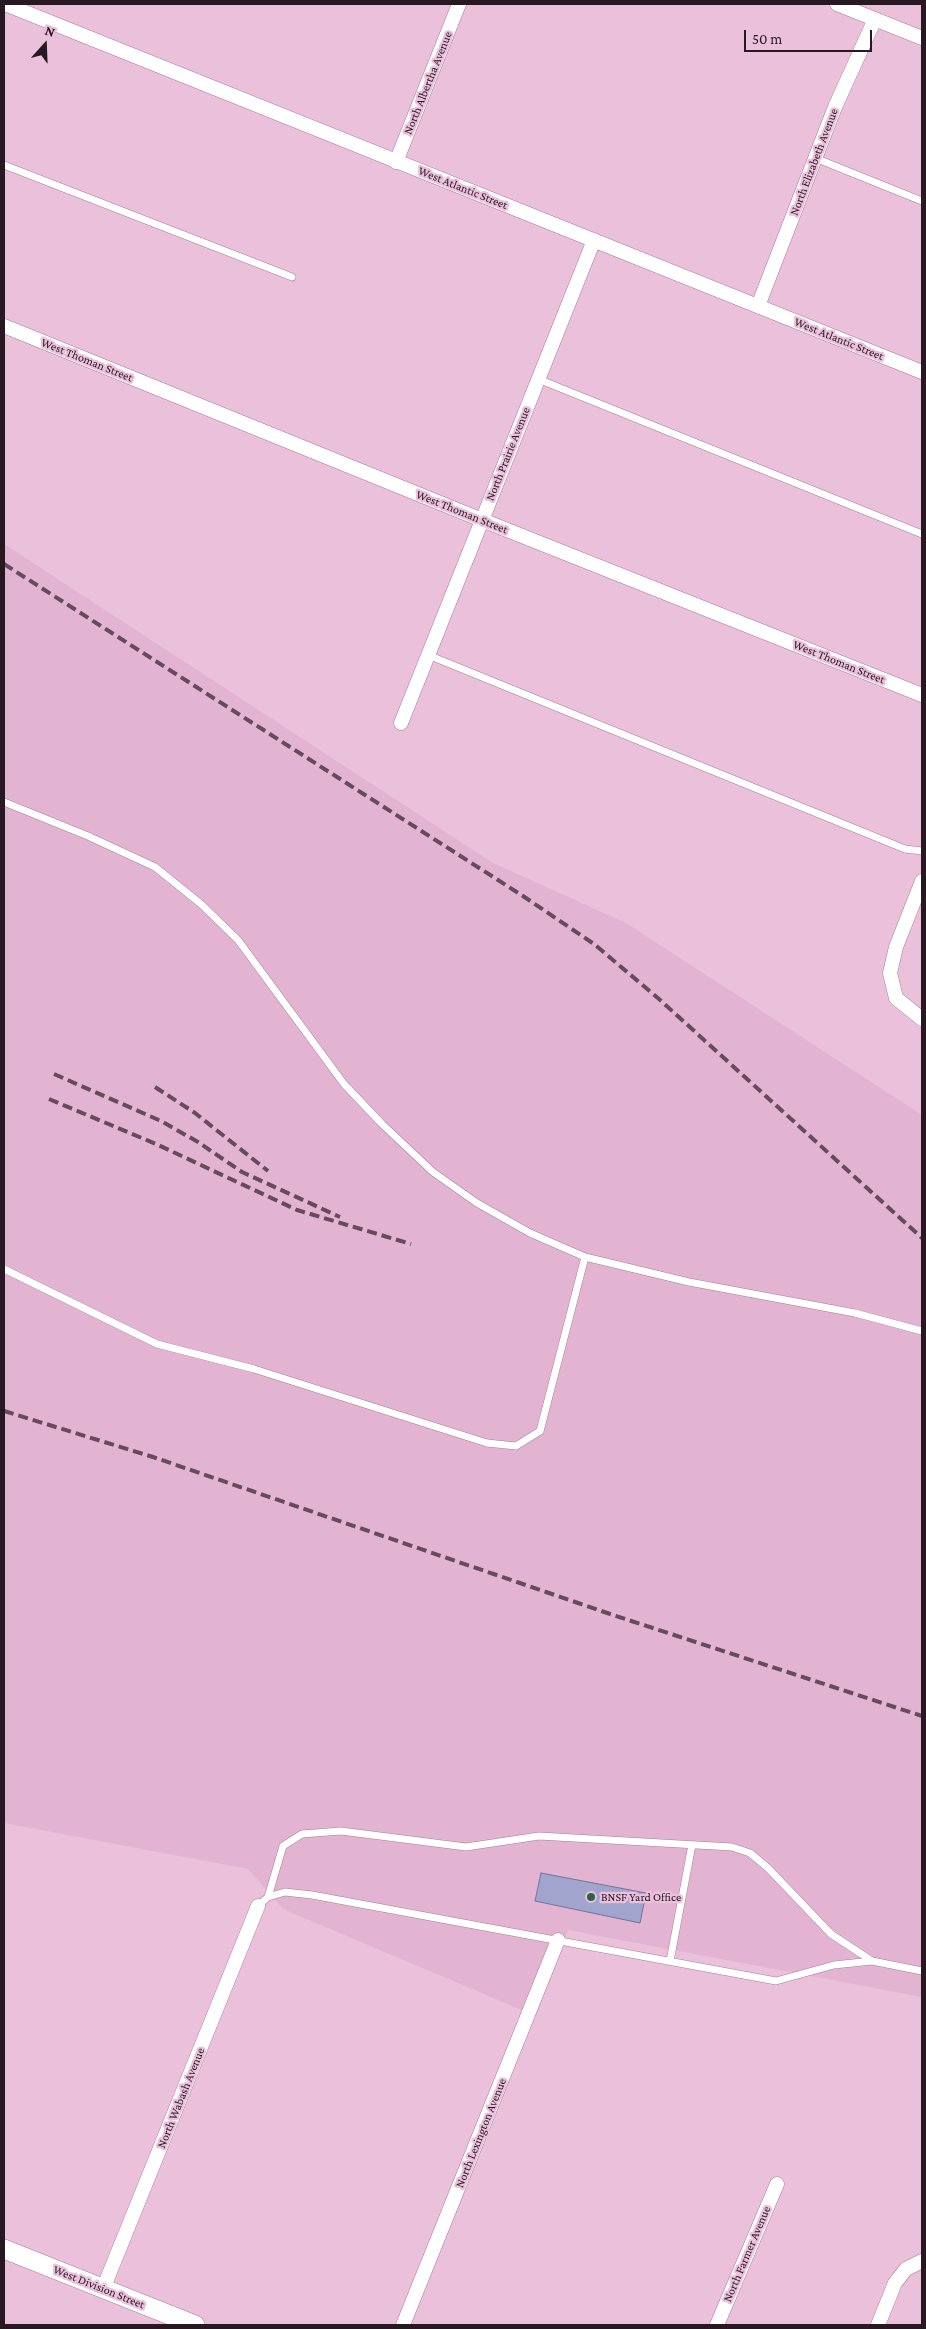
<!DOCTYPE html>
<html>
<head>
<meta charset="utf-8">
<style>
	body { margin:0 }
	#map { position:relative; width:926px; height:2329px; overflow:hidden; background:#eac0db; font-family:"Crimson Pro",serif }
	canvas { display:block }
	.frame { position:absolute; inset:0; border:5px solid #271822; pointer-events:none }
	.north { position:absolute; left:20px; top:20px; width:50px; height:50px; -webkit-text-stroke:4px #eac0db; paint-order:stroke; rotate:20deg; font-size:14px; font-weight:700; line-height:20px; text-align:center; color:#271822 }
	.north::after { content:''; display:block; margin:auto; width:18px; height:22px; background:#271822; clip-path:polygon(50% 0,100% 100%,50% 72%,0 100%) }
	.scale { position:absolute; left:744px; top:30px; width:128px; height:22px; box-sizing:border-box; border:2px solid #271822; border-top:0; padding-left:6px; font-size:15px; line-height:18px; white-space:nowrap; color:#271822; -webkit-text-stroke:4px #eac0db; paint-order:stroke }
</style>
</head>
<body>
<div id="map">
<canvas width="926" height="2329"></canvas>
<div class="frame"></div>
<div class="north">N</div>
<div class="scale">50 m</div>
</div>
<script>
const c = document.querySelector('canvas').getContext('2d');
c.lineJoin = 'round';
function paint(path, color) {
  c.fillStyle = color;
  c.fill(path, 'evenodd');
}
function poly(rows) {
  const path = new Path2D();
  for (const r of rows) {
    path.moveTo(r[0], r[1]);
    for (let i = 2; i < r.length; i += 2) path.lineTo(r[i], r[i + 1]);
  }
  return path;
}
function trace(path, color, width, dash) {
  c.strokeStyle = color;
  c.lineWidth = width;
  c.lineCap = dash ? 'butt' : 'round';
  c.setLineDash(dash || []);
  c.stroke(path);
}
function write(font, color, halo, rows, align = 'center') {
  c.font = font + ' "Crimson Pro",serif';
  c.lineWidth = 4.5;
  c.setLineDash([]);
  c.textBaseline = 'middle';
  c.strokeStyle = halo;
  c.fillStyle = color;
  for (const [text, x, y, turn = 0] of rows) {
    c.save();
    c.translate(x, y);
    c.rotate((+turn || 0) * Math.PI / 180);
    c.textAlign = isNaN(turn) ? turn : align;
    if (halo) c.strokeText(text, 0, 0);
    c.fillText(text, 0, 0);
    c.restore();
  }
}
const built = poly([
	[4,544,493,863,626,923,922,1115,922,1997,568,1930,536,2016,283,1909,248,1869,4,1823]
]);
const building = poly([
	[541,1873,646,1893,640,1923,535,1901,541,1873]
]);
const lane = poly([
	[815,158,922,201],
	[4,165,292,277],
	[538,379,922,534],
	[428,655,905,849,922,851],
	[4,802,88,836,155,867,201,904,238,940,344,1084,382,1124,433,1172,477,1203,530,1233,585,1257,689,1282,855,1313,922,1331],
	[4,1269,157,1344,254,1369,487,1443,516,1446,540,1431,585,1257],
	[268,1897,283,1846,302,1834,341,1831,466,1847,539,1836,732,1847,750,1853,768,1868,831,1934,872,1961],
	[258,1906,268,1897,285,1892,312,1895,776,1981,834,1965,872,1961,922,1971],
	[670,1961,692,1845]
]);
const street = poly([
	[5,4,922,372],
	[837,4,922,38],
	[396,162,459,4],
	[758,306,835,107,875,19],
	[4,326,482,520,922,695],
	[401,723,594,240],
	[922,881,896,947,890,973,896,998,922,1019],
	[103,2289,258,1906],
	[403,2325,558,1940],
	[717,2325,777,2184],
	[878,2325,895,2283,906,2269,922,2261]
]);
const secondary = poly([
	[4,2249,195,2325]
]);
const rail = poly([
	[4,564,523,896,594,944,659,999,922,1238],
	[54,1074,161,1121,198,1142,242,1172,340,1217],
	[155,1087,195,1113,268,1171],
	[49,1099,156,1144,297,1210,411,1244],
	[4,1411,153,1457,613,1615,922,1716]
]);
const markers = [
	[591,1897,5,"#2d6248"]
];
const streetNames = [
	["North Albertha Avenue",428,83,-68],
	["North Elizabeth Avenue",814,162,-69],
	["West Atlantic Street",463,188,22],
	["West Atlantic Street",839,339,22],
	["West Thoman Street",87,360,22],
	["North Prairie Avenue",508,454,-68],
	["West Thoman Street",462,512,22],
	["West Thoman Street",839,662,22],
	["North Wabash Avenue",181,2098,-68],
	["North Lexington Avenue",481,2133,-68],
	["North Farmer Avenue",747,2254,-67],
	["West Division Street",99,2287,22]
];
const poiNames = [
	["BNSF Yard Office",601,1897]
];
paint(built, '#e3b3d2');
paint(building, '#a1a5ce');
trace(building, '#72759b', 1);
trace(lane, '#a67f98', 8);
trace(street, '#a67f98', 15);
trace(secondary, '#a67f98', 20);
trace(lane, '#fff', 7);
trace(street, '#fff', 14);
trace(secondary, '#fff', 19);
trace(rail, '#634c5b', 4, [10, 5]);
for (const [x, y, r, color] of markers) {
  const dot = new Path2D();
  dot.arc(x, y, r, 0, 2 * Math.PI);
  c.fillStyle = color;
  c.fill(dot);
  trace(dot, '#eac0db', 2);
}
write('12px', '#271822', '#eac0db', streetNames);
write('12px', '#271822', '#eac0db', poiNames, 'left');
</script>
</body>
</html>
